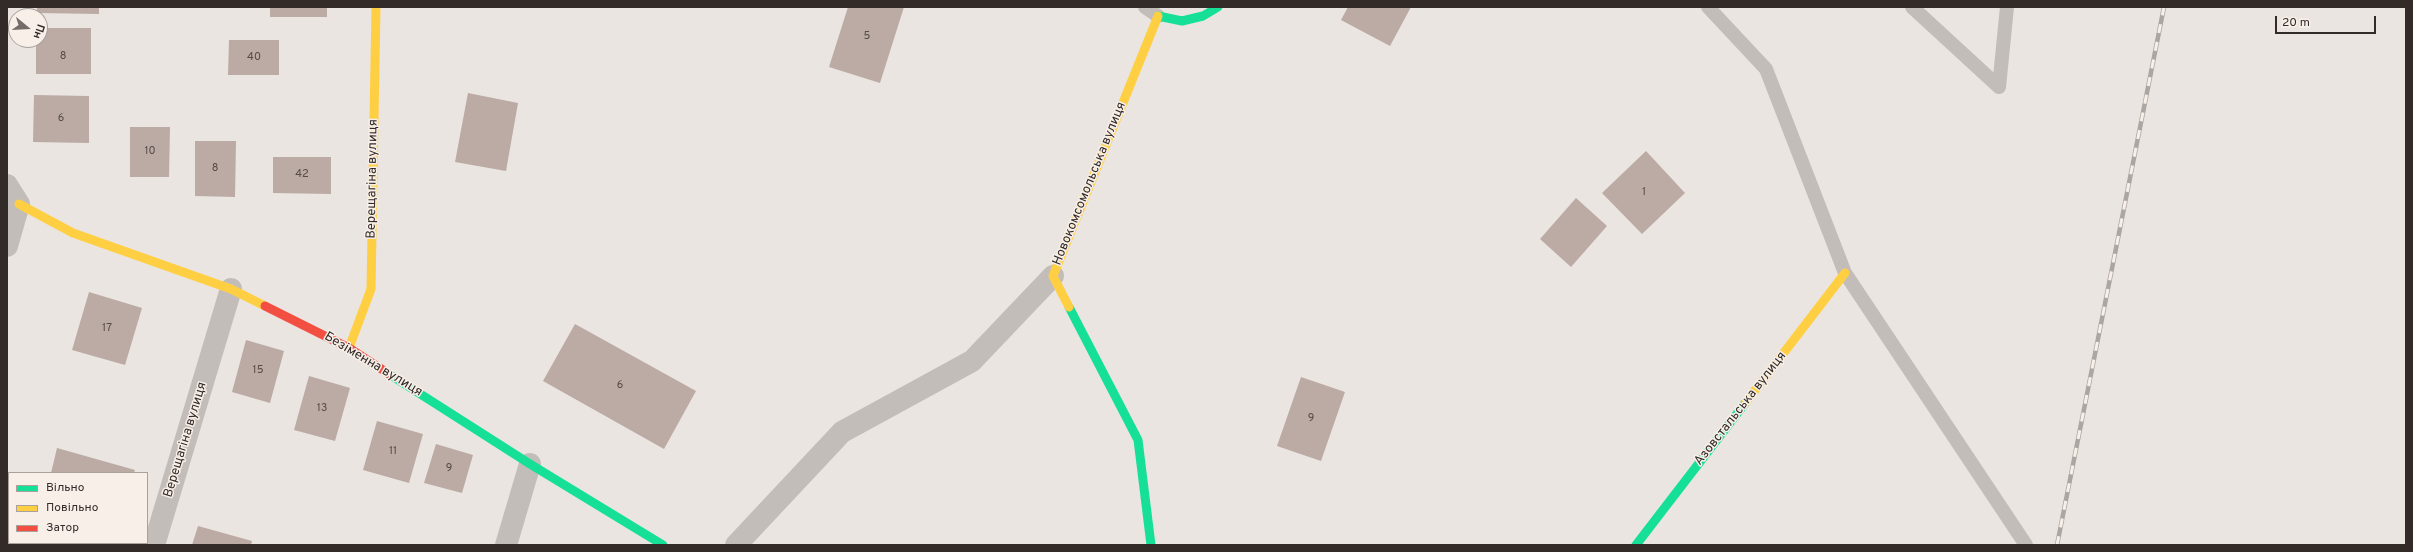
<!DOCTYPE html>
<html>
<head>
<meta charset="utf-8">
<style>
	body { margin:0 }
	#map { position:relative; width:2413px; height:552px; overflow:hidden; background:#eae5e0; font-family:Overpass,sans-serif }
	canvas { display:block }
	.frame { position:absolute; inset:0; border:8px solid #332b28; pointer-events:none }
	.legend { position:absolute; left:8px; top:472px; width:140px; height:72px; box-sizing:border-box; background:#f7efe8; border:1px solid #a9a19b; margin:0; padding:5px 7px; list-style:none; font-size:12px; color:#332b28 }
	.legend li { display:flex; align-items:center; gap:8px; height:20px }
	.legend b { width:20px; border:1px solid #a9a19b }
	.north { position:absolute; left:8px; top:8px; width:40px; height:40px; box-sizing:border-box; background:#f7efe8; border:1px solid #a9a19b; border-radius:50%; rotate:108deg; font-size:11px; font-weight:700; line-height:16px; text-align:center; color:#332b28 }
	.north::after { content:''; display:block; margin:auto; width:14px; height:18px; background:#736c68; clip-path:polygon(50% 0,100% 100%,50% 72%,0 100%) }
	.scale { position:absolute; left:2275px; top:16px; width:101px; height:18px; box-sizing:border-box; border:2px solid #332b28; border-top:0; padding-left:5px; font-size:12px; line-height:14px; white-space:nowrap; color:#332b28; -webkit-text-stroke:3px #f7efe8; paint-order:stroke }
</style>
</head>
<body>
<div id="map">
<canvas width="2413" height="552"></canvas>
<div class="frame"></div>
<ul class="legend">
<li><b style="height:5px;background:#16e098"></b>Вільно</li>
<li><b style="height:5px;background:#ffcf43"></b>Повільно</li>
<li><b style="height:5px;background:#f24e42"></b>Затор</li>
</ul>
<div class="north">Пн</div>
<div class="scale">20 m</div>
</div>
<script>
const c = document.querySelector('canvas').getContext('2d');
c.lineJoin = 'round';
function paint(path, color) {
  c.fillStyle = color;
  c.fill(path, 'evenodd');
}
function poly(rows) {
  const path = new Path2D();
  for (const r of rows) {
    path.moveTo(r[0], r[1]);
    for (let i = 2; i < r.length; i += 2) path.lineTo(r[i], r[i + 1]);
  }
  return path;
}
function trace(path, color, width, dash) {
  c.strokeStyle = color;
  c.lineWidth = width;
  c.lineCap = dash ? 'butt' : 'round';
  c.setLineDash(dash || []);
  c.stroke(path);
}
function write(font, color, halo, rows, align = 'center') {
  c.font = font + ' Overpass,sans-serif';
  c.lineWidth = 3;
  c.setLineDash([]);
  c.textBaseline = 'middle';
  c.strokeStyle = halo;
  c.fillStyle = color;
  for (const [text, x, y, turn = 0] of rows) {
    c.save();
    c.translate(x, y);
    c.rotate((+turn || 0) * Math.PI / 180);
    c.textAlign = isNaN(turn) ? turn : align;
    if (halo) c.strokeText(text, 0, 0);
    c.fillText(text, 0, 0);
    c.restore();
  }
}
const building = poly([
	[37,7,99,7,99,14,37,13],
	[270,7,327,7,327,17,270,17],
	[848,7,904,7,880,83,829,67],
	[1348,7,1411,7,1390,46,1341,20],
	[40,28,91,28,91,74,36,74,36,40,40,40],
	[229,40,279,40,279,75,228,75],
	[468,93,518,103,506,171,455,162],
	[34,95,89,96,89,143,33,142],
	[130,127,170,127,169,177,130,177],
	[195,141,236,141,235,197,195,196],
	[1646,151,1685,193,1642,234,1602,193],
	[273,157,331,157,331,194,273,193],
	[1576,198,1607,226,1571,267,1540,239],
	[89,292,142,308,125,365,72,350],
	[575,324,696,391,664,449,543,381],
	[246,340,284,351,270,403,232,392],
	[309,376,350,388,335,441,294,430],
	[1301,377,1345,392,1321,461,1277,446],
	[377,421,423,434,409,483,363,470],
	[436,444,473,455,462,493,424,483],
	[57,448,135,470,134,473,51,473],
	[198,526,252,541,251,545,192,545],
	[35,543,90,543,89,545,35,545]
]);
const lane = poly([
	[1145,7,1158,16],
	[1708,7,1766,69,1845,273,2026,545],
	[1912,7,1999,87,2007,7]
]);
const street = poly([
	[7,185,19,204,7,246],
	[154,545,231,289],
	[506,545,530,464],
	[736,545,842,432,972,361,1053,276]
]);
const fast = poly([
	[1158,16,1182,21,1203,16,1218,7],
	[1069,307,1138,440,1151,545],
	[389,374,530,464,663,545],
	[1636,545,1746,402]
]);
const slow = poly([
	[19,204,73,233,231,289,265,306],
	[1069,307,1053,276,1158,16],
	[349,348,371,289,376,7],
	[1746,402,1845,273]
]);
const jam = poly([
	[265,306,349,348,389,374]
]);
const rail = poly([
	[2057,545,2164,7]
]);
const numberNames = [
	["5",867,37],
	["8",63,57],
	["40",254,58],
	["6",61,119],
	["10",150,152],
	["8",215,169],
	["42",302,175],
	["1",1644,193],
	["17",107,329],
	["15",258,371],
	["6",620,386],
	["13",322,409],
	["9",1311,419],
	["11",393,452],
	["9",449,469]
];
const streetNames = [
	["Верещагіна вулиця",373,179,-89],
	["Новокомсомольська вулиця",1090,184,-68],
	["Безіменна вулиця",373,365,31],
	["Азовстальська вулиця",1741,409,-52],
	["Верещагіна вулиця",186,440,-73]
];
paint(building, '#bcaaa4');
trace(lane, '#c3bdb9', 14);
trace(street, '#c3bdb9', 22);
trace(fast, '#16e098', 9);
trace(slow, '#ffcf43', 9);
trace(jam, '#f24e42', 9);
trace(rail, '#aba6a3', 4.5);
trace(rail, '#f7efe8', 3, [9]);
write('11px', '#554b47', null, numberNames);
write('13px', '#332b28', '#f7efe8', streetNames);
</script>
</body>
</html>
